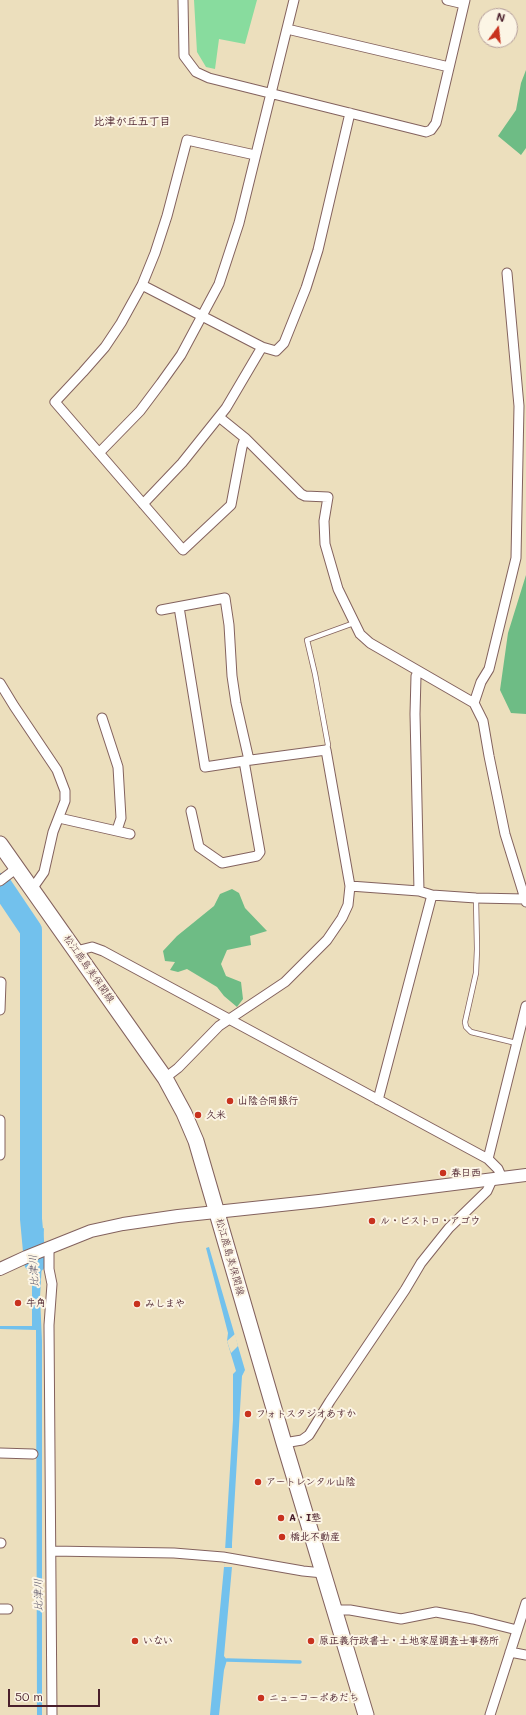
<!DOCTYPE html>
<html>
<head>
<meta charset="utf-8">
<style>
	body { margin:0 }
	#map { position:relative; width:526px; height:1715px; overflow:hidden; background:#ecdfbd; font-family:Mali,sans-serif }
	canvas { display:block }
	.north { position:absolute; left:478px; top:8px; width:40px; height:40px; box-sizing:border-box; background:#fcf5e5; border:1px solid #b59f9b; border-radius:50%; rotate:15deg; font-size:11px; font-weight:700; line-height:16px; text-align:center; color:#4a1f2b }
	.north::after { content:''; display:block; margin:auto; width:14px; height:18px; background:#c8321e; clip-path:polygon(50% 0,100% 100%,50% 72%,0 100%) }
	.scale { position:absolute; left:8px; top:1689px; width:92px; height:18px; box-sizing:border-box; border:2px solid #4a1f2b; border-top:0; padding-left:5px; font-size:12px; line-height:14px; white-space:nowrap; color:#4a1f2b; -webkit-text-stroke:3px #fcf5e5; paint-order:stroke }
</style>
</head>
<body>
<div id="map">
<canvas width="526" height="1715"></canvas>
<div class="north">N</div>
<div class="scale">50 m</div>
</div>
<script>
const c = document.querySelector('canvas').getContext('2d');
c.lineJoin = 'round';
function paint(path, color) {
  c.fillStyle = color;
  c.fill(path, 'evenodd');
}
function poly(rows) {
  const path = new Path2D();
  for (const r of rows) {
    path.moveTo(r[0], r[1]);
    for (let i = 2; i < r.length; i += 2) path.lineTo(r[i], r[i + 1]);
  }
  return path;
}
function trace(path, color, width, dash) {
  c.strokeStyle = color;
  c.lineWidth = width;
  c.lineCap = dash ? 'butt' : 'round';
  c.setLineDash(dash || []);
  c.stroke(path);
}
function write(font, color, halo, rows, align = 'center') {
  c.font = font + ' Mali,"Klee One",sans-serif';
  c.lineWidth = 4;
  c.setLineDash([]);
  c.textBaseline = 'middle';
  c.strokeStyle = halo;
  c.fillStyle = color;
  for (const [text, x, y, turn = 0] of rows) {
    c.save();
    c.translate(x, y);
    c.rotate((+turn || 0) * Math.PI / 180);
    c.textAlign = isNaN(turn) ? turn : align;
    if (halo) c.strokeText(text, 0, 0);
    c.fillText(text, 0, 0);
    c.restore();
  }
}
const green = poly([
	[194,0,257,0,245,44,219,39,215,69,206,67,197,52]
]);
const forest = poly([
	[526,70,526,148,521,155,498,136,516,110,521,83],
	[526,575,526,714,511,713,500,690,508,633],
	[232,889,239,893,245,908,267,931,250,936,251,945,227,950,221,964,226,976,241,982,243,999,237,1007,224,996,217,987,187,969,178,972,170,970,175,962,165,961,163,951,177,936,214,906,220,894]
]);
const water = poly([
	[44,1228,40,1297,42,1341,42,1715,37,1715,36,1330,0,1329,0,1326,32,1326,32,1268,30,1234],
	[209,1247,245,1370,242,1376,232,1543,232,1567,224,1656,227,1660,224,1670,219,1715,210,1715,224,1567,233,1420,233,1374,236,1371,227,1341,228,1333,206,1248]
]);
const pier = poly([
	[235,1334,238,1346,231,1353,227,1341],
	[225,1548,232,1548,232,1567,224,1567]
]);
const stream = poly([
	[227,1660,300,1662]
]);
const river = poly([
	[0,884,31,930,31,1219,35,1262]
]);
const service = poly([
	[326,750,328,745,315,674,307,640,354,623],
	[476,898,477,949,476,973,465,1022,466,1027,471,1032,516,1043]
]);
const minor = poly([
	[183,0,184,56,196,72,209,78,426,132,431,130,436,123,465,0],
	[447,0,464,4],
	[287,29,449,67],
	[255,155,187,140,167,216,155,253,142,285,121,323,105,347,83,372,55,402,183,550,231,505,242,447,245,438,301,494,305,496,328,497,324,521,325,544,338,589,360,634,370,643,474,703],
	[507,273,519,406,516,558,489,669,481,682,474,703,483,721,489,756,505,834,526,902],
	[142,285,262,347,276,351,284,343,306,288,318,250,350,113],
	[219,417,245,438],
	[99,453,140,411,161,383,181,355,219,284,239,223,294,0],
	[143,504,182,463,226,408,262,347],
	[179,607,205,767,244,761,260,852,257,856,222,863,199,847,191,811],
	[161,610,225,598,229,625,232,676,236,703,249,760],
	[419,672,416,676,415,714,419,891,432,895],
	[0,683,14,706,57,770,65,791,65,801,53,832,44,872,32,889],
	[102,718,118,767,121,818,117,830],
	[59,818,130,834],
	[0,881,17,868],
	[350,886,419,891],
	[76,951,92,947,103,951,488,1159,498,1169,502,1178],
	[0,1010,1,982],
	[165,1078,178,1068,219,1026,285,982,327,940,342,918,348,905,350,886,326,750,244,761],
	[378,1100,432,895,476,898,525,899],
	[0,1120,0,1155],
	[488,1159,526,1006],
	[49,1247,49,1269,52,1284,49,1325,52,1715],
	[284,1443,302,1440,309,1435,330,1401,405,1290,421,1263,449,1228,487,1191,492,1180],
	[0,1453,33,1454],
	[0,1543,1,1543],
	[51,1551,174,1553,223,1557,303,1571,323,1573],
	[0,1609,8,1609],
	[335,1610,350,1610,401,1619,436,1612,473,1619,517,1630],
	[510,1652,526,1655],
	[490,1715,526,1603]
]);
const tertiary = poly([
	[0,1269,26,1257,91,1231,123,1224,178,1216,319,1201,526,1175]
]);
const primary = poly([
	[0,844,165,1078,184,1113,196,1141,284,1443,366,1715]
]);
const markers = [
	[230,1101,4,"#c8321e"],
	[198,1115,4,"#c8321e"],
	[443,1173,4,"#c8321e"],
	[372,1221,4,"#c8321e"],
	[18,1303,4,"#c8321e"],
	[137,1304,4,"#c8321e"],
	[248,1414,4,"#c8321e"],
	[258,1482,4,"#c8321e"],
	[281,1518,4,"#c8321e"],
	[282,1537,4,"#c8321e"],
	[135,1641,4,"#c8321e"],
	[311,1641,4,"#c8321e"],
	[261,1698,4,"#c8321e"]
];
const streetNames = [
	["松江鹿島美保関線",89,969,55],
	["松江鹿島美保関線",230,1257,74]
];
const poiNames = [
	["山陰合同銀行",238,1101],
	["久米",206,1115],
	["春日西",451,1173],
	["ル・ビストロ・アゴウ",380,1221],
	["牛角",26,1303],
	["みしまや",145,1304],
	["フォトスタジオあすか",256,1414],
	["アートレンタル山陰",266,1482],
	["A・I塾",289,1518],
	["橋北不動産",290,1537],
	["いない",143,1641],
	["原正義行政書士・土地家屋調査士事務所",319,1641],
	["ニューコーポあだち",269,1698]
];
const neighbourhoodNames = [
	["比津が丘五丁目",132,122]
];
const waterNames = [
	["比津川",34,1271,-93],
	["比津川",39,1595,-90]
];
paint(green, '#88dc9e');
paint(forest, '#6ebc85');
paint(water, '#72c1ed');
paint(pier, '#ecdfbd');
trace(stream, '#72c1ed', 3.5);
trace(river, '#72c1ed', 22);
trace(service, '#83625e', 6);
trace(minor, '#83625e', 11);
trace(tertiary, '#83625e', 14);
trace(primary, '#83625e', 17);
trace(service, '#fff', 4.5);
trace(minor, '#fff', 9);
trace(tertiary, '#fff', 12);
trace(primary, '#fff', 15);
for (const [x, y, r, color] of markers) {
  const dot = new Path2D();
  dot.arc(x, y, r, 0, 2 * Math.PI);
  c.fillStyle = color;
  c.fill(dot);
  trace(dot, '#fcf5e5', 1.5);
}
write('10px', '#4a1f2b', '#fcf5e5', streetNames);
write('bold 10px', '#4a1f2b', '#fcf5e5', poiNames, 'left');
write('bold 11px', '#4a1f2b', '#fcf5e5', neighbourhoodNames);
write('italic 11px', '#565065', '#fcf5e5', waterNames);
</script>
</body>
</html>
